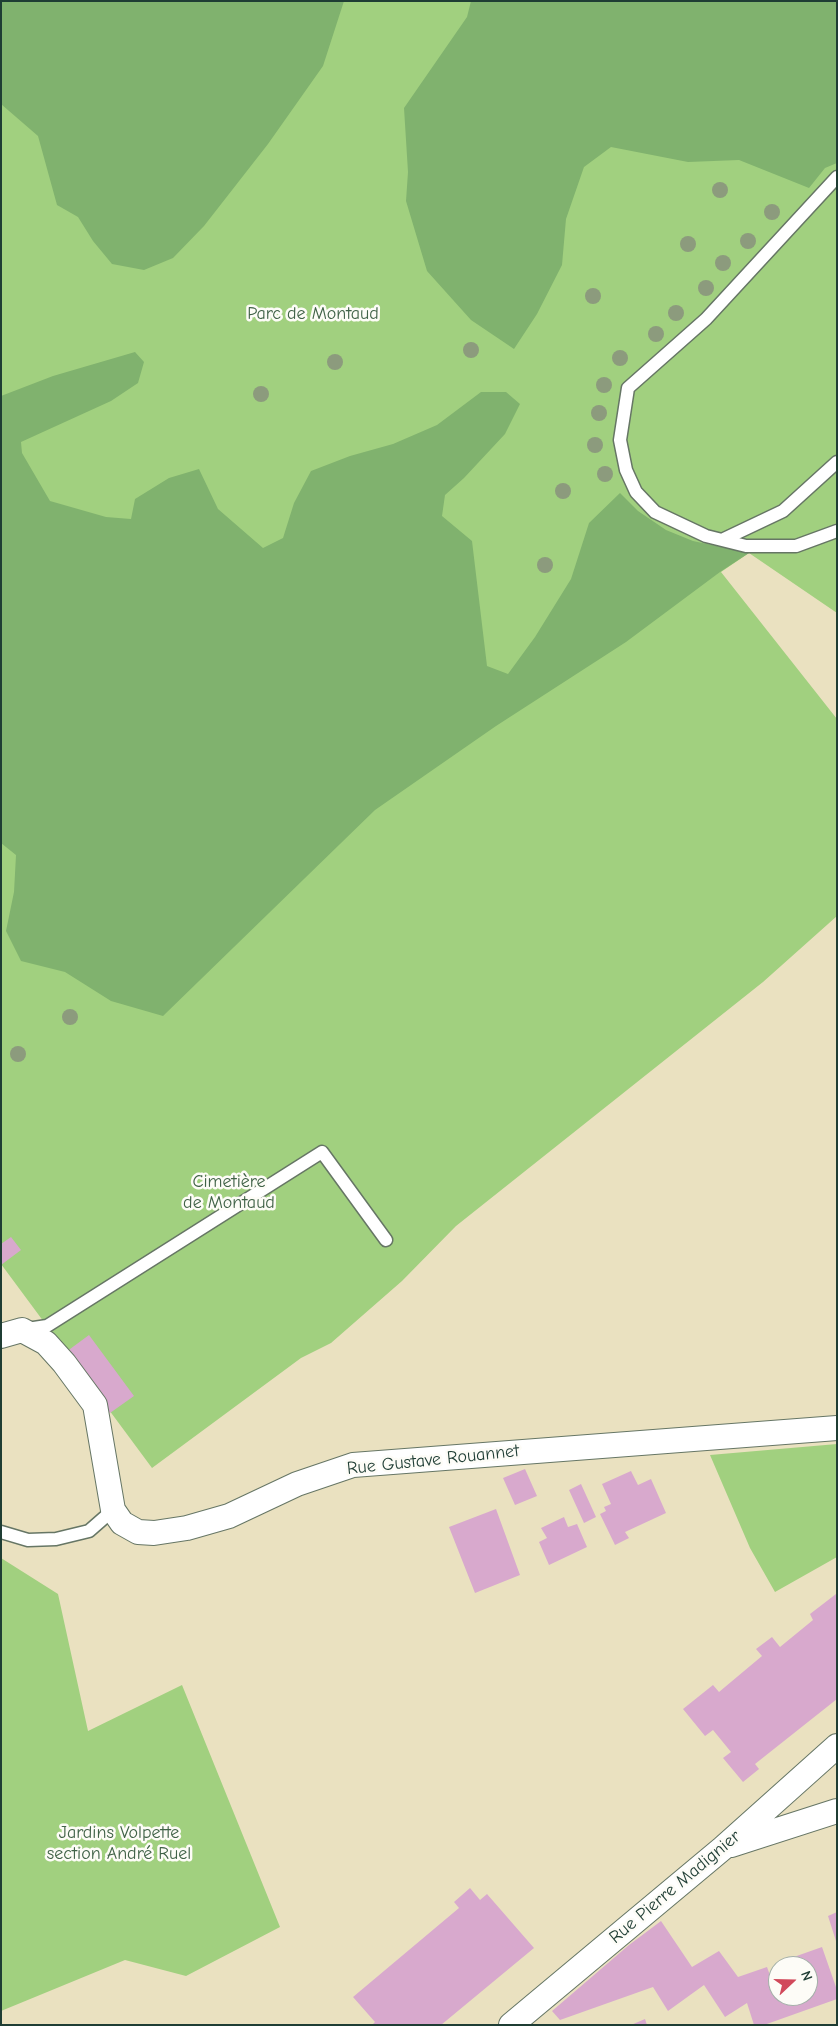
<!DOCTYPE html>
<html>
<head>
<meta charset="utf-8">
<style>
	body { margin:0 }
	#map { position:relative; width:838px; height:2026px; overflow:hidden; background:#eae1c0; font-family:"Comic Neue",sans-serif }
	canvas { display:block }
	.frame { position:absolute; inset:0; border:2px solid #1f3d34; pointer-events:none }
	.north { position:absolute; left:768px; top:1956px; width:50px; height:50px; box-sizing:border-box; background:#fdfcf7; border:1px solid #a4b0a9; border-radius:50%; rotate:69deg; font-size:14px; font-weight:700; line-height:20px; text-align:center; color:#1f3d34 }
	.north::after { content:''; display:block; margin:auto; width:18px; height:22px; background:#d1495b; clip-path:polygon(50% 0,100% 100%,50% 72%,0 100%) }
</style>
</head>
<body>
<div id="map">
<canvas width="838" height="2026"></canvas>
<div class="frame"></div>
<div class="north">N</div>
</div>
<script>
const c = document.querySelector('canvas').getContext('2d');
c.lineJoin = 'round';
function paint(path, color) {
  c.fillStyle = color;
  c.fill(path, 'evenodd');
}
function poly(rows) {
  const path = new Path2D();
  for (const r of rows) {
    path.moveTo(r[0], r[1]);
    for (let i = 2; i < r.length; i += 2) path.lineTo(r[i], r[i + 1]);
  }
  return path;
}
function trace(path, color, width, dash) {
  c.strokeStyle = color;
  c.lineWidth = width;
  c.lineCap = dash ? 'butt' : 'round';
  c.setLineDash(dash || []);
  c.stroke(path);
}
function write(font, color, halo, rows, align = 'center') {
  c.font = font + ' "Comic Neue",sans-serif';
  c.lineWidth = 5;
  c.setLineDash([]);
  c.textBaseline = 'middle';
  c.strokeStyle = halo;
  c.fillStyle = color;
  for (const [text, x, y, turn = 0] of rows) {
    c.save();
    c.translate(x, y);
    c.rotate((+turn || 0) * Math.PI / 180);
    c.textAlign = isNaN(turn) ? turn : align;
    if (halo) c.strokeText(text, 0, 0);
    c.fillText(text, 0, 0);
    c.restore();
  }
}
const green = poly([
	[1,1,837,1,837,613,749,553,721,572,837,719,837,916,763,982,456,1226,402,1281,331,1343,301,1358,152,1468,1,1264],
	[837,1444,837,1557,775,1592,750,1548,710,1455],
	[1,1558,58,1594,88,1731,182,1685,280,1927,186,1976,125,1960,1,2011]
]);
const forest = poly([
	[1,1,344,1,323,66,268,144,204,226,173,258,144,270,112,264,93,241,78,217,57,205,38,136,1,104],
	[471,1,837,1,837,163,825,168,809,188,739,160,688,162,611,147,584,167,566,219,562,265,537,314,514,349,471,320,427,271,406,201,408,172,404,108,467,17],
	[135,352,144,362,138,383,111,401,21,442,22,453,50,501,106,517,131,519,135,499,169,478,199,469,218,509,263,548,283,538,294,503,311,471,350,456,393,444,437,425,481,392,506,392,520,404,505,434,464,478,445,495,442,516,472,541,487,666,508,674,535,637,571,579,589,523,620,493,638,511,666,530,693,541,749,553,720,572,626,642,496,726,375,810,163,1016,111,1001,65,972,21,961,6,931,14,892,16,855,1,843,1,396,53,376]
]);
const building = poly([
	[11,1237,21,1250,1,1265,1,1244],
	[89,1335,134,1396,110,1413,66,1352],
	[525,1469,537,1496,515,1505,503,1478],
	[631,1471,638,1485,651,1479,666,1513,625,1532,629,1538,615,1545,600,1514,606,1511,604,1507,611,1504,602,1484],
	[581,1484,596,1517,584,1523,569,1490],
	[496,1509,520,1575,475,1593,449,1527],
	[564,1517,568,1527,577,1524,587,1547,549,1565,539,1542,547,1538,541,1528],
	[836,1594,837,1699,755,1764,759,1769,743,1782,723,1758,731,1752,713,1730,705,1736,683,1709,713,1685,719,1692,762,1656,756,1649,772,1637,780,1647,813,1620,810,1614],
	[470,1888,480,1900,487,1894,534,1948,441,2025,372,2025,375,2022,353,1997,459,1908,454,1902],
	[837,1912,837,1941,836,1941,828,1916],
	[661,1921,692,1967,719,1951,738,1977,767,1967,772,1981,778,1979,778,1996,808,1996,808,1966,794,1966,791,1958,822,1947,837,1990,837,1999,764,2025,754,2025,747,2003,725,2017,704,1985,668,2011,653,1987,560,2020,552,2011,629,1945],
	[645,2019,647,2025,631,2025]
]);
const lane = poly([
	[837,177,706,319,628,388,620,440,626,470,636,492,655,512,706,536,746,546,796,546,837,531],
	[724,539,783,511,837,462],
	[27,1329,47,1326,322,1152,386,1240],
	[1,1532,28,1540,56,1539,89,1531,113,1510]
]);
const street = poly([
	[1,1336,22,1330,46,1343,64,1363,95,1405,113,1510,122,1523,138,1532,154,1533,187,1528,229,1516,297,1484,353,1465,837,1428],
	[731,1845,837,1811],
	[511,2025,723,1848,837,1746]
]);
const trees = [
	[720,190],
	[772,212],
	[748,241],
	[688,244],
	[723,263],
	[706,288],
	[593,296],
	[676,313],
	[656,334],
	[471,350],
	[620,358],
	[335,362],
	[604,385],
	[261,394],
	[599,413],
	[595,445],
	[605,474],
	[563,491],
	[545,565],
	[70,1017],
	[18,1054]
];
const parkNames = [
	["Parc de Montaud",313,314],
	["Cimetière",229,1182],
	["de Montaud",229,1203],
	["Jardins Volpette",119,1833],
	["section André Ruel",119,1854]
];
const streetNames = [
	["Rue Gustave Rouannet",433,1460,-6],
	["Rue Pierre Madignier",675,1887,-40]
];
paint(green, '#a1d07f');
paint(forest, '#80b26e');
paint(building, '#d8a9cd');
trace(lane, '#667665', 15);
trace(street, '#667665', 26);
trace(lane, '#fff', 12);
trace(street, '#fff', 24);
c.fillStyle = '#8c9b7d';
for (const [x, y] of trees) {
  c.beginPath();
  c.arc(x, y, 8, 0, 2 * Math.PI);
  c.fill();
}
write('18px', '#406247', '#fdfcf7', parkNames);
write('18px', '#1f3d34', '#fdfcf7', streetNames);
</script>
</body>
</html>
